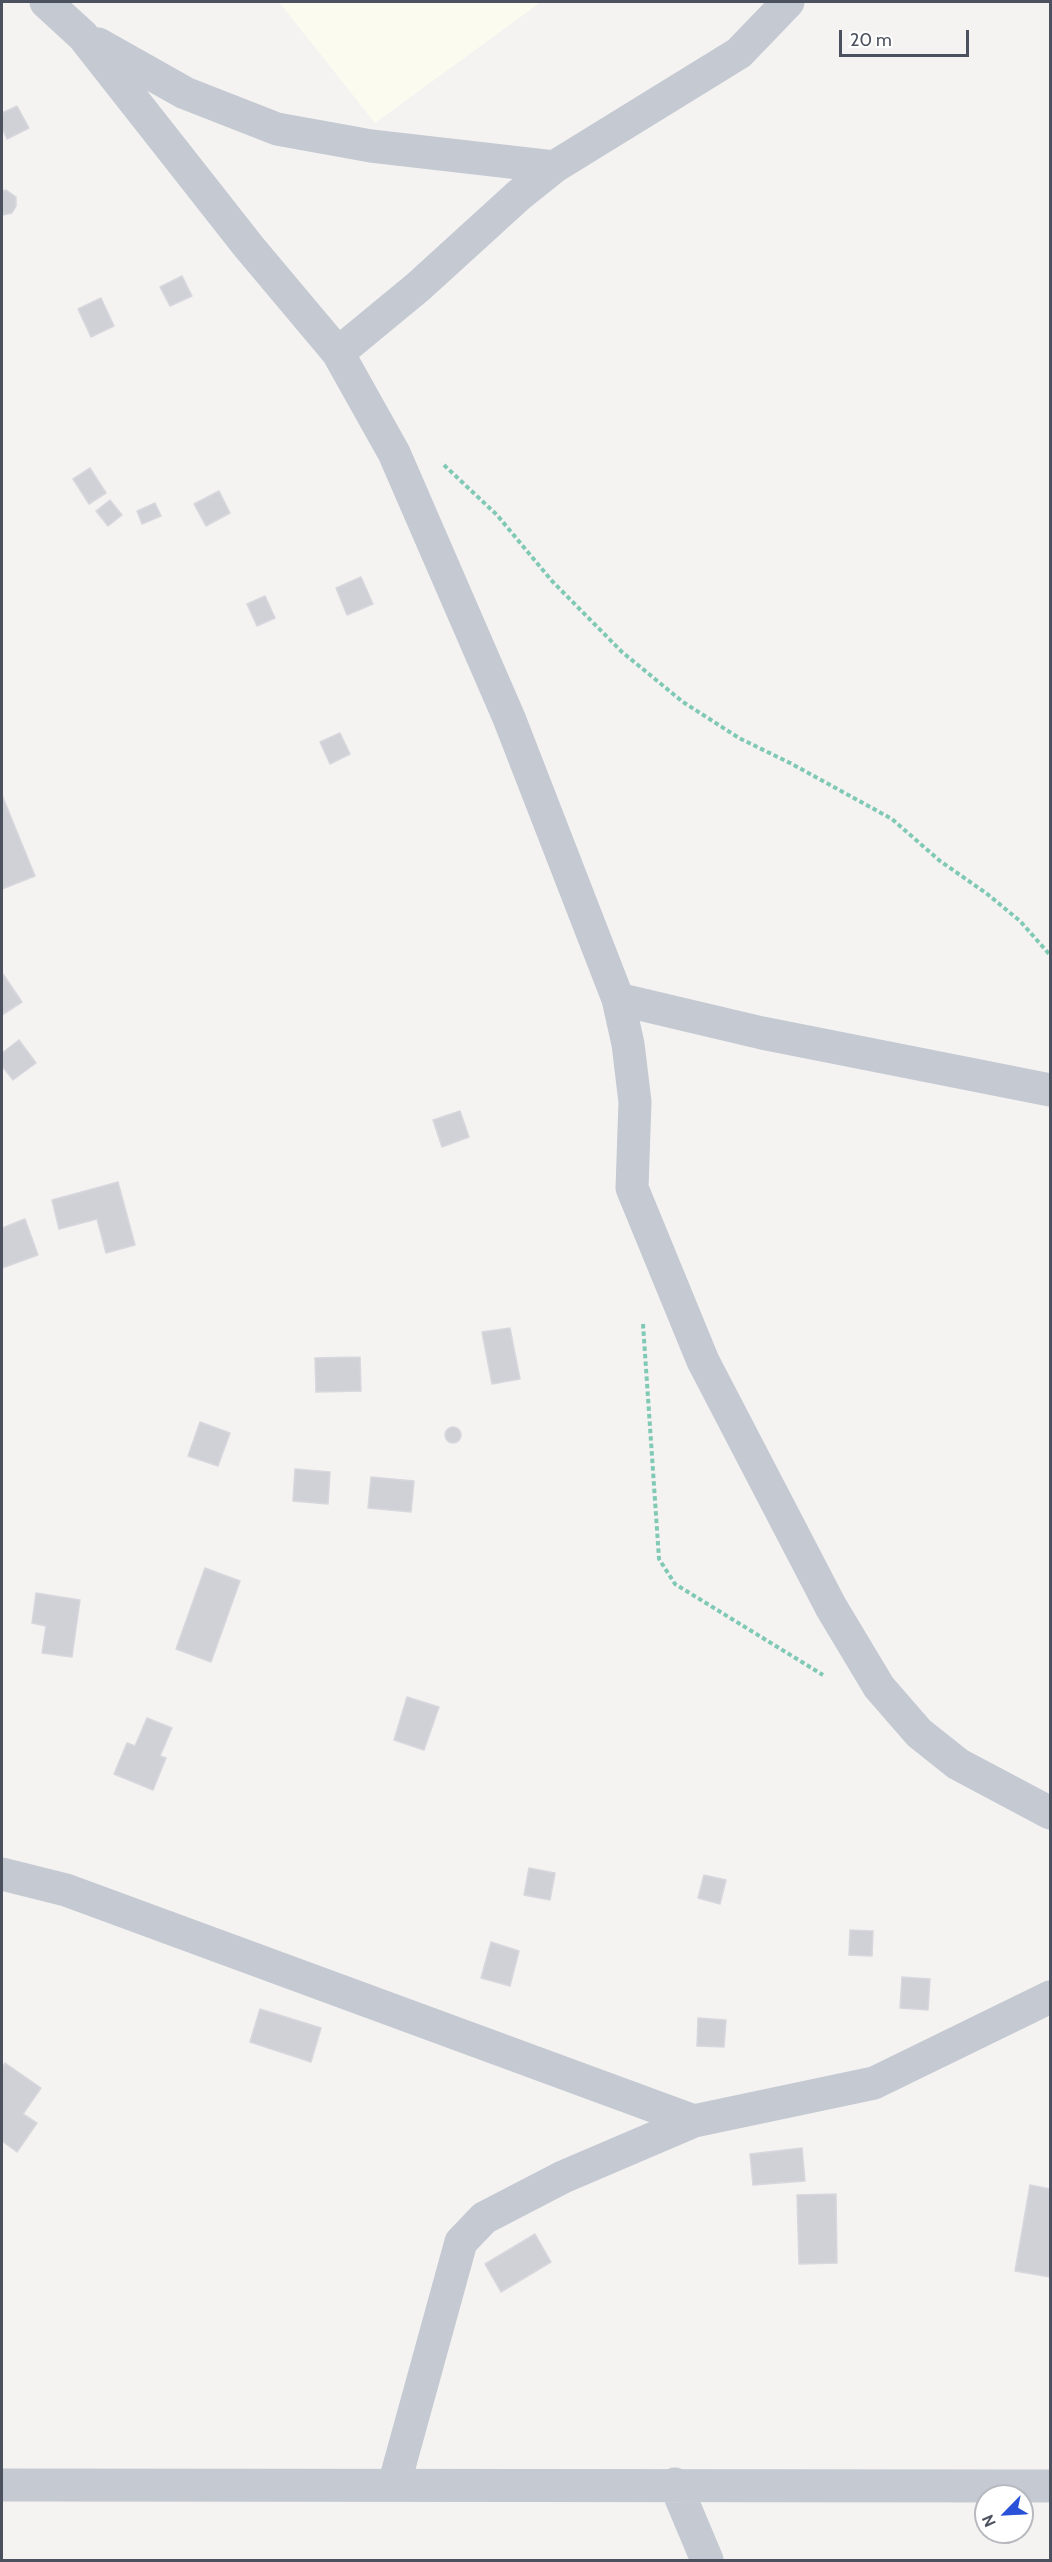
<!DOCTYPE html>
<html>
<head>
<meta charset="utf-8">
<style>
	body { margin:0 }
	#map { position:relative; width:1052px; height:2562px; overflow:hidden; background:#f4f3f2; font-family:Cabin,sans-serif }
	canvas { display:block }
	.frame { position:absolute; inset:0; border:3px solid #4b515e; pointer-events:none }
	.north { position:absolute; left:974px; top:2484px; width:60px; height:60px; box-sizing:border-box; background:#fff; border:2px solid #b7b9bf; border-radius:50%; rotate:246deg; font-size:16px; font-weight:700; line-height:24px; text-align:center; color:#4b515e }
	.north::after { content:''; display:block; margin:auto; width:21px; height:27px; background:#2952d8; clip-path:polygon(50% 0,100% 100%,50% 72%,0 100%) }
	.scale { position:absolute; left:839px; top:30px; width:130px; height:27px; box-sizing:border-box; border:3px solid #4b515e; border-top:0; padding-left:8px; font-size:18px; line-height:21px; white-space:nowrap; color:#4b515e; -webkit-text-stroke:4px #fff; paint-order:stroke }
</style>
</head>
<body>
<div id="map">
<canvas width="1052" height="2562"></canvas>
<div class="frame"></div>
<div class="north">N</div>
<div class="scale">20 m</div>
</div>
<script>
const c = document.querySelector('canvas').getContext('2d');
c.lineJoin = 'round';
function paint(path, color) {
  c.fillStyle = color;
  c.fill(path, 'evenodd');
}
function poly(rows) {
  const path = new Path2D();
  for (const r of rows) {
    if (r.length === 3) {
      path.moveTo(r[0] + r[2], r[1]);
      path.arc(r[0], r[1], r[2], 0, 2 * Math.PI);
      continue;
    }
    path.moveTo(r[0], r[1]);
    for (let i = 2; i < r.length; i += 2) path.lineTo(r[i], r[i + 1]);
  }
  return path;
}
function trace(path, color, width, dash) {
  c.strokeStyle = color;
  c.lineWidth = width;
  c.lineCap = dash ? 'butt' : 'round';
  c.setLineDash(dash || []);
  c.stroke(path);
}
const commercial = poly([
	[279,2,541,2,375,123]
]);
const building = poly([
	[17,106,29,128,7,139,2,128,2,113,17,106],
	[6,190,16,197,16,206,12,213,2,215,2,191,6,190],
	[182,276,192,296,170,306,160,287,182,276],
	[101,298,114,326,91,337,78,309,101,298],
	[90,468,106,493,89,504,73,479,90,468],
	[219,491,230,513,206,526,194,504,219,491],
	[110,500,122,515,108,526,96,511,110,500],
	[155,503,161,516,142,524,137,511,155,503],
	[361,577,373,604,347,615,336,588,361,577],
	[265,596,275,618,257,626,247,604,265,596],
	[340,733,350,754,330,764,320,742,340,733],
	[2,795,35,876,2,889,2,795],
	[3,974,22,1002,2,1015,2,975,3,974],
	[19,1040,36,1063,13,1080,2,1066,2,1053,19,1040],
	[460,1111,469,1137,442,1147,433,1120,460,1111],
	[118,1182,135,1245,106,1253,97,1219,59,1229,52,1200,118,1182],
	[25,1219,38,1255,2,1268,2,1228,25,1219],
	[510,1328,520,1379,492,1384,482,1332,510,1328],
	[360,1357,361,1391,316,1392,315,1358,360,1357],
	[200,1422,230,1433,218,1466,188,1456,200,1422],
	[453,1435,8],
	[295,1469,330,1472,328,1504,293,1501,295,1469],
	[371,1477,414,1481,411,1512,368,1508,371,1477],
	[205,1568,240,1581,211,1662,176,1649,205,1568],
	[36,1593,80,1600,72,1657,42,1653,46,1626,32,1623,36,1593],
	[407,1697,439,1707,424,1750,394,1740,407,1697],
	[147,1718,172,1728,160,1756,166,1758,153,1790,114,1774,127,1743,135,1746,147,1718],
	[529,1868,555,1873,550,1900,524,1895,529,1868],
	[704,1875,726,1880,720,1904,698,1898,704,1875],
	[850,1930,873,1931,872,1956,849,1955,850,1930],
	[491,1942,519,1951,510,1986,481,1978,491,1942],
	[902,1977,930,1979,928,2010,900,2008,902,1977],
	[260,2009,321,2028,311,2062,250,2042,260,2009],
	[698,2018,726,2020,724,2047,697,2046,698,2018],
	[5,2063,41,2088,23,2114,37,2123,17,2152,2,2141,2,2068,5,2063],
	[802,2148,805,2181,753,2185,750,2154,802,2148],
	[1030,2185,1050,2189,1050,2277,1015,2271,1030,2185],
	[836,2194,837,2263,799,2264,797,2195,836,2194],
	[535,2234,551,2262,501,2292,485,2264,535,2234]
]);
const path = poly([
	[444,465,497,515,552,581,622,652,683,702,739,738,792,764,892,819,940,861,986,893,1020,921,1050,955],
	[643,1324,659,1559,675,1584,823,1675]
]);
const minor = poly([
	[46,2,83,36,249,247,338,353,394,453,509,718,618,999,628,1044,635,1102,632,1188,703,1361,831,1607,879,1687,919,1733,958,1764,1050,1813],
	[98,44,185,93,277,129,371,146,554,167],
	[338,353,418,287,519,195,554,167,739,53,788,2],
	[618,999,762,1033,1050,1090],
	[2,1874,66,1890,694,2121],
	[675,2484,707,2560],
	[2,2485,1050,2486],
	[394,2485,461,2242,484,2218,563,2177,694,2121,874,2083,1050,1997]
]);
paint(commercial, '#fcfbef');
paint(building, '#d0d1d6');
trace(building, '#d7d7dd', 1.5);
trace(path, '#80c9b4', 4, [4.5, 3]);
trace(minor, '#c4c9d2', 33);
</script>
</body>
</html>
